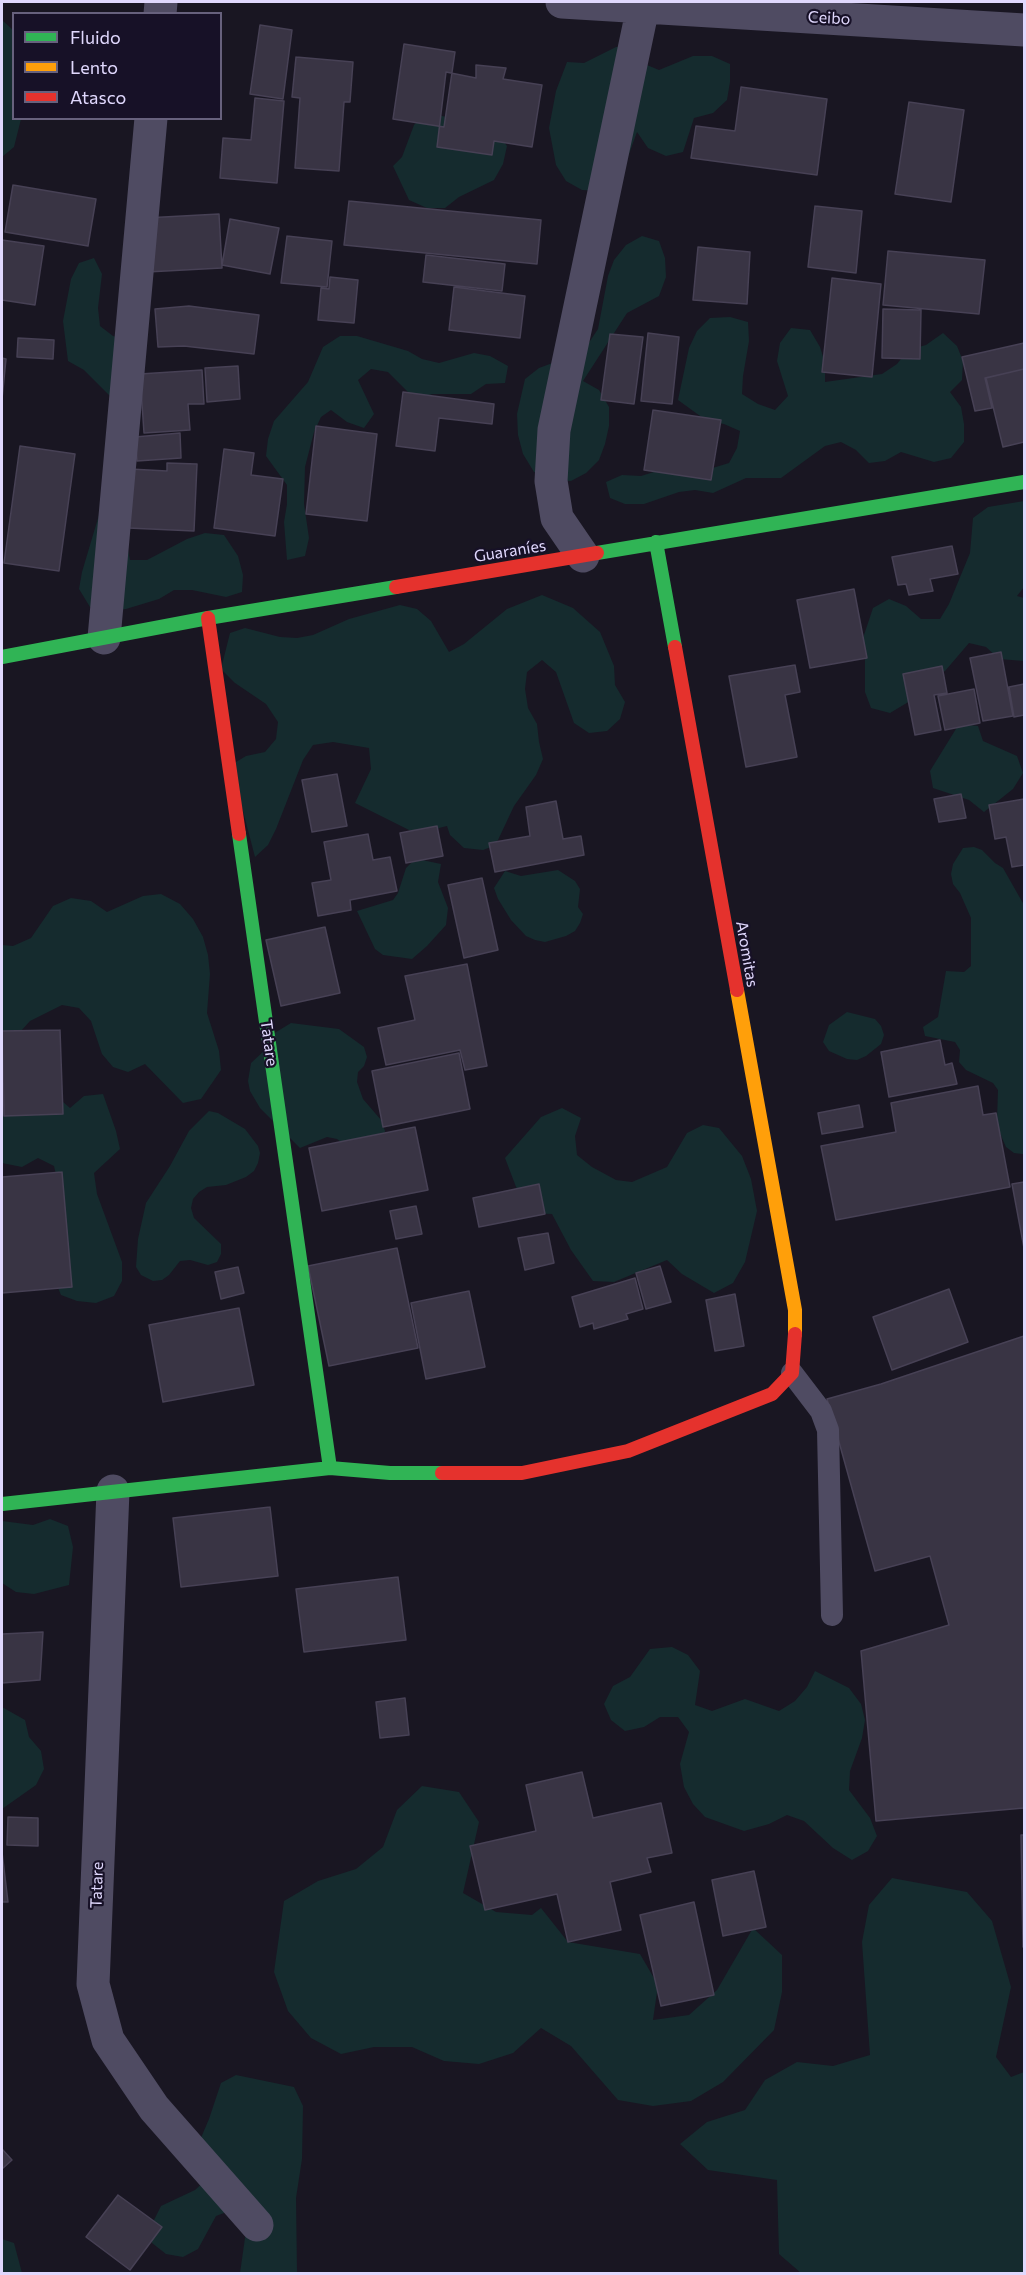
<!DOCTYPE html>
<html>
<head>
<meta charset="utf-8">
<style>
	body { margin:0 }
	#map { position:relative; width:1026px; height:2275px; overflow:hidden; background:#191622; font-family:Commissioner,sans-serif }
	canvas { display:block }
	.frame { position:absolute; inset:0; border:3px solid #e0d8fd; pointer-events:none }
	.legend { position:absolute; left:12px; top:12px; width:210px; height:108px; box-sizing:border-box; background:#171127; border:2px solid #67617d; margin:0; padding:8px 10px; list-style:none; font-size:18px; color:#e0d8fd }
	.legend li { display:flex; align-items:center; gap:12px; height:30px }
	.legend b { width:30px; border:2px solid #67617d }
</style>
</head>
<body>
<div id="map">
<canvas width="1026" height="2275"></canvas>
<div class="frame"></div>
<ul class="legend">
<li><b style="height:8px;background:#30b455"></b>Fluido</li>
<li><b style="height:8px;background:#ff9f0a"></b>Lento</li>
<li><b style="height:8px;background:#e5322d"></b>Atasco</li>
</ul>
</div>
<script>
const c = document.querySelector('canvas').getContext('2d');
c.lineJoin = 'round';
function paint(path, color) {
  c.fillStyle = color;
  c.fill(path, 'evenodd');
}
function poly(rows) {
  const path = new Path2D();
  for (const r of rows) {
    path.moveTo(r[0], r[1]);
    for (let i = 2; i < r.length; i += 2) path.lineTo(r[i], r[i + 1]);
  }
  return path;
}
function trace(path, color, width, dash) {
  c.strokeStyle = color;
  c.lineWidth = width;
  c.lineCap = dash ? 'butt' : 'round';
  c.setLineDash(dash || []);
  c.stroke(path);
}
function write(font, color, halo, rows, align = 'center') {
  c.font = font + ' Commissioner,sans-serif';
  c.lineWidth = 4.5;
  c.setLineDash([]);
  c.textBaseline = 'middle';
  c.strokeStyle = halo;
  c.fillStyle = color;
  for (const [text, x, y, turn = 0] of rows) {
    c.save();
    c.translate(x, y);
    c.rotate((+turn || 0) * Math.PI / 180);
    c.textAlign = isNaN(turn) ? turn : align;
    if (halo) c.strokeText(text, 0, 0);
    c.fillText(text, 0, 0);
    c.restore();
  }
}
const green = poly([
	[2,20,13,30,14,118,21,119,14,147,2,157],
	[634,46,642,63,659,70,693,56,712,56,730,64,730,82,727,100,713,113,694,118,683,152,666,156,648,148,637,132,625,165,600,191,582,190,566,181,556,165,549,128,556,91,567,62,584,63,616,47],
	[426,112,495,129,507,146,503,164,494,180,459,197,445,208,427,208,409,200,393,166,402,157,414,125],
	[642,236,659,241,665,258,666,277,659,296,627,313,583,381,599,390,609,407,609,426,605,444,599,460,586,473,571,481,552,480,534,472,523,454,518,435,517,414,525,379,539,368,574,355,588,344,598,329,608,276,614,260,626,245],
	[94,258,102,274,98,308,100,326,113,336,129,341,111,397,84,370,68,361,63,321,71,279,79,263],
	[730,317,748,322,749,341,743,376,742,394,758,404,775,410,788,396,777,361,780,343,791,328,810,330,820,347,825,363,825,382,882,374,897,364,908,350,926,345,943,333,957,346,963,361,962,380,950,392,961,407,964,424,964,442,951,458,934,462,901,452,885,461,869,463,856,450,841,442,825,446,781,478,746,478,713,493,695,490,679,492,644,504,625,504,610,498,606,482,622,475,641,476,657,471,693,474,729,463,737,448,740,431,724,424,707,421,678,400,689,348,697,331,710,318],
	[340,336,357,336,408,351,422,359,439,363,474,353,490,356,508,366,505,383,486,384,471,394,433,394,414,398,388,372,371,369,358,380,374,414,364,428,347,422,331,410,321,417,314,432,305,467,304,504,309,538,305,556,287,560,284,522,287,504,287,485,266,456,268,439,274,421,308,382,323,347],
	[112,471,130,560,147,560,187,539,205,533,224,535,238,556,243,575,242,592,226,597,192,590,174,590,159,599,126,609,108,611,90,607,79,589,82,572],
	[1024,501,1024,587,1017,596,1024,598,1024,661,999,659,986,647,969,643,945,671,928,679,920,695,890,713,871,708,865,692,865,658,862,641,873,608,889,599,906,606,921,619,940,619,949,604,970,553,973,518,988,507],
	[542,595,573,608,600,632,614,666,615,685,625,702,620,719,607,731,589,733,574,723,556,672,542,660,527,672,525,689,528,708,537,724,539,742,543,759,536,775,514,806,498,840,491,847,483,850,464,848,450,835,447,826,439,828,423,837,355,803,371,769,369,748,333,742,313,745,303,760,276,829,268,845,255,857,231,765,246,756,265,752,276,739,278,722,266,704,235,683,221,669,230,633,245,628,280,637,297,638,313,635,349,619,400,605,417,609,431,621,449,652,464,644,507,609],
	[959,724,978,726,983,741,1017,756,1023,773,1013,789,984,812,969,800,933,788,930,771],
	[974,847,982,850,995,863,1003,868,1024,905,1024,1154,1022,1154,1014,1153,1006,1147,999,1131,997,1120,998,1090,993,1083,966,1070,959,1062,960,1050,955,1042,925,1036,923,1027,938,1017,946,971,964,972,971,966,971,918,960,893,953,884,951,874,953,864,963,848],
	[422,860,441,864,438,882,448,908,446,925,427,946,412,959,383,955,375,949,357,911,393,900,398,893,406,868,413,861],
	[558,870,575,881,580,889,578,907,583,914,580,923,575,931,566,936,545,942,535,940,526,936,511,920,498,899,494,888,505,871,521,876],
	[161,894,180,904,193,919,203,937,208,955,210,974,207,1013,219,1051,221,1070,201,1099,183,1103,145,1064,128,1072,113,1067,102,1054,91,1021,79,1008,62,1005,30,1021,2,1052,2,945,13,946,31,938,53,906,71,898,91,901,107,912,143,896],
	[847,1012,875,1019,881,1026,884,1035,881,1044,866,1056,857,1060,847,1059,829,1051,823,1042,829,1025],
	[291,1023,339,1029,364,1047,367,1057,364,1066,358,1072,357,1082,363,1099,381,1120,385,1131,382,1148,345,1145,337,1139,327,1137,300,1148,260,1108,250,1091,248,1081,251,1063,266,1049,268,1037],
	[103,1094,116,1131,120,1149,94,1173,97,1194,122,1262,122,1281,114,1296,96,1303,77,1301,61,1295,45,1257,58,1184,54,1166,38,1158,22,1167,2,1163,2,1104,8,1112,55,1095,70,1108,84,1096],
	[562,1108,581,1118,575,1136,577,1155,592,1167,616,1180,632,1182,667,1167,687,1133,703,1125,719,1128,742,1156,751,1179,757,1211,745,1262,733,1283,714,1293,682,1274,667,1260,614,1282,593,1281,571,1250,552,1214,526,1213,505,1158,541,1117],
	[209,1111,218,1113,245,1129,258,1146,260,1153,258,1163,254,1171,246,1177,226,1185,207,1187,199,1192,193,1199,191,1208,194,1218,221,1244,221,1254,217,1262,208,1265,190,1260,180,1261,169,1275,162,1280,153,1281,141,1275,136,1267,138,1239,146,1203,170,1166,189,1131],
	[50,1519,68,1526,73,1547,69,1585,34,1594,16,1592,2,1583,2,1521,33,1525],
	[672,1647,688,1655,700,1671,695,1705,712,1711,745,1699,779,1711,795,1701,807,1687,815,1671,849,1688,861,1704,865,1720,862,1738,850,1771,849,1790,870,1818,877,1836,868,1851,852,1860,833,1848,804,1821,787,1815,769,1824,744,1831,705,1817,693,1804,684,1787,680,1764,689,1732,678,1717,660,1717,644,1727,625,1731,611,1720,604,1704,613,1686,630,1677,650,1649],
	[2,1707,25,1720,29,1737,41,1751,44,1769,36,1785,2,1809],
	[422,1786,459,1792,479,1822,463,1893,496,1912,532,1915,541,1908,568,1942,640,1954,658,1985,653,2020,689,2015,717,1990,753,1928,782,1955,782,1992,774,2030,723,2082,691,2101,653,2106,618,2100,571,2046,541,2028,513,2053,479,2064,444,2061,412,2047,374,2047,341,2054,311,2038,288,2011,274,1972,284,1901,318,1881,356,1869,383,1847,397,1810],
	[892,1878,967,1892,992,1921,1011,1987,996,2057,1011,2077,1024,2072,1024,2273,801,2273,779,2254,777,2180,708,2170,680,2144,707,2122,745,2110,765,2080,797,2062,833,2066,870,2055,862,1942,869,1905],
	[236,2075,294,2087,303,2106,302,2159,296,2198,297,2273,240,2273,247,2224,232,2210,216,2216,198,2249,183,2257,166,2254,152,2243,152,2224,161,2206,195,2190,208,2178,194,2154,209,2119,221,2083],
	[2,2239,14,2243,22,2273,2,2273]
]);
const building = poly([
	[260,25,292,30,283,99,250,94,260,25],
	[404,44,455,52,444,127,393,119,404,44],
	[296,57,353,62,350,102,344,102,339,171,295,168,300,98,292,97,296,57],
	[476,65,506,68,503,79,542,85,532,147,494,141,492,155,437,147,446,72,476,78,476,65],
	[741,87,827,99,817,175,691,158,696,126,735,131,741,87],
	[255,98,284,101,277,183,220,178,223,138,251,140,255,98],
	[909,102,964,110,951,202,895,194,909,102],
	[13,185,96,199,88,246,5,232,13,185],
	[349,201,541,220,537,264,344,245,349,201],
	[815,206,862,211,856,273,808,267,815,206],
	[219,214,222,268,147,272,145,218,219,214],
	[230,219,279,228,270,274,222,265,230,219],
	[287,236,332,241,327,287,281,283,287,236],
	[2,240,44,246,35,305,2,300,2,240],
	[698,247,750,252,747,304,693,300,698,247],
	[888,251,985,260,979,314,883,305,888,251],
	[426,255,505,264,502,291,423,282,426,255],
	[330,277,358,280,354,323,318,320,321,288,329,289,330,277],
	[832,278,881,284,872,377,822,372,832,278],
	[454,287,525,296,520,338,449,330,454,287],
	[189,306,259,315,254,354,184,346,158,347,155,309,189,306],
	[883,309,921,310,920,359,882,358,883,309],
	[648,333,679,337,672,404,641,401,648,333],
	[610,334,643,337,634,404,601,400,610,334],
	[18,338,54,340,53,359,17,357,18,338],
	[1024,343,1024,369,985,378,992,408,975,411,962,357,1024,343],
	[2,358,6,359,2,399,2,358],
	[238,366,240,399,207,402,205,368,238,366],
	[1024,369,1024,442,1003,447,986,378,1024,369],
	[202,370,204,404,188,404,190,430,144,433,140,374,202,370],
	[403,392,494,404,492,424,439,418,435,451,396,446,403,392],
	[653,410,721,420,711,480,644,470,653,410],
	[316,426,377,434,367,521,306,514,316,426],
	[180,433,181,458,137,461,135,437,180,433],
	[20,446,75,454,59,571,4,563,20,446],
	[224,449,254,453,251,475,283,479,275,536,214,528,224,449],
	[167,463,197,464,194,531,128,528,130,469,167,471,167,463],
	[952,546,958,574,930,579,933,591,909,595,906,584,898,585,892,557,952,546],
	[854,589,867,658,810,668,797,600,854,589],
	[1001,652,1013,716,983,721,970,658,1001,652],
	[795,665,800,692,785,695,797,757,746,767,729,676,795,665],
	[942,666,947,693,934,695,941,730,915,735,903,674,942,666],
	[1024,684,1024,715,1014,717,1009,687,1024,684],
	[974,689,980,723,945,730,938,696,974,689],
	[337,774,347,826,312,832,302,780,337,774],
	[961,794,966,818,939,822,934,799,961,794],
	[1024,799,1024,865,1012,867,1006,837,995,839,989,805,1024,799],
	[556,801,563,839,581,836,584,855,495,872,489,843,530,836,526,807,556,801],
	[437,826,443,856,406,863,400,833,437,826],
	[368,834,373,860,390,857,397,891,350,900,351,910,318,916,312,883,331,880,324,842,368,834],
	[482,878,498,950,464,958,448,885,482,878],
	[325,927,340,993,281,1006,266,940,325,927],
	[467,964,487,1066,465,1070,460,1050,386,1065,378,1028,415,1020,405,976,467,964],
	[60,1030,63,1114,4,1116,2,1031,60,1030],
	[940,1040,945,1065,952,1063,957,1084,889,1097,881,1052,940,1040],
	[459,1053,470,1109,383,1127,372,1071,459,1053],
	[978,1086,983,1115,996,1113,1010,1187,836,1220,821,1146,896,1132,891,1103,978,1086],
	[859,1105,863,1127,822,1134,818,1113,859,1105],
	[415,1127,428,1190,322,1211,309,1148,415,1127],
	[62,1172,72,1287,2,1293,2,1177,62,1172],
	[1024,1182,1024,1248,1012,1184,1024,1182],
	[539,1184,545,1214,479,1227,473,1198,539,1184],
	[416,1206,422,1234,396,1239,390,1211,416,1206],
	[548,1233,554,1263,525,1270,518,1238,548,1233],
	[397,1248,418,1348,329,1366,308,1266,397,1248],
	[660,1266,671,1302,646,1309,636,1273,660,1266],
	[238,1267,244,1293,221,1299,215,1272,238,1267],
	[635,1278,643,1309,626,1314,628,1319,594,1329,593,1323,580,1327,572,1297,635,1278],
	[949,1289,968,1342,892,1370,873,1317,949,1289],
	[469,1291,485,1367,426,1379,411,1303,469,1291],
	[735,1294,744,1346,715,1351,706,1300,735,1294],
	[239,1308,254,1385,163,1402,149,1325,239,1308],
	[1024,1336,1024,1808,876,1821,861,1651,949,1625,930,1556,875,1571,827,1399,881,1384,1024,1336],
	[270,1507,278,1576,181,1587,173,1518,270,1507],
	[398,1577,406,1640,304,1652,296,1589,398,1577],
	[43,1632,40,1680,2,1683,2,1634,43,1632],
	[405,1698,409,1735,380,1738,376,1702,405,1698],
	[582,1772,593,1818,661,1803,672,1853,647,1858,651,1872,610,1882,621,1930,568,1942,557,1894,485,1910,470,1846,536,1831,526,1785,582,1772],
	[8,1817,38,1818,38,1846,7,1845,8,1817],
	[1021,1835,1024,1835,1024,1947,1023,1947,1021,1835],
	[2,1852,8,1902,2,1902,2,1852],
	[754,1871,766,1927,723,1936,712,1880,754,1871],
	[694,1902,714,1995,661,2006,640,1915,694,1902],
	[2,2149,12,2160,2,2169,2,2149],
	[118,2195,162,2227,130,2270,86,2237,118,2195]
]);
const lane = poly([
	[792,1373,821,1411,828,1430,832,1615]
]);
const street = poly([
	[562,2,1024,30],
	[160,14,161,2],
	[583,556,557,518,551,481,554,430,643,7],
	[104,638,151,118],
	[113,1491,93,1984,108,2040,154,2108,257,2225]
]);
const fast = poly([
	[656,542,675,647],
	[597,553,1024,482],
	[2,657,208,618,396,587],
	[239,834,330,1468],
	[2,1504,330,1468,390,1473,442,1473]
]);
const slow = poly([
	[737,990,795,1310,795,1334]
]);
const jam = poly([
	[396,587,597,553],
	[208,618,239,834],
	[675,647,737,990],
	[442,1473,522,1473,628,1451,772,1394,792,1373,795,1334]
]);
const streetNames = [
	["Ceibo",829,18,3],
	["Guaraníes",510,551,-9],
	["Aromitas",747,954,80],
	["Tatare",269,1043,82],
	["Tatare",97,1885,-88]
];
paint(green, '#152b2e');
paint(building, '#393444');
trace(building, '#474155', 1.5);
trace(lane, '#4f4b62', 22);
trace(street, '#4f4b62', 33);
trace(fast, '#30b455', 14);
trace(slow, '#ff9f0a', 14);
trace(jam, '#e5322d', 14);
write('16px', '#e0d8fd', '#171127', streetNames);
</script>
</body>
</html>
